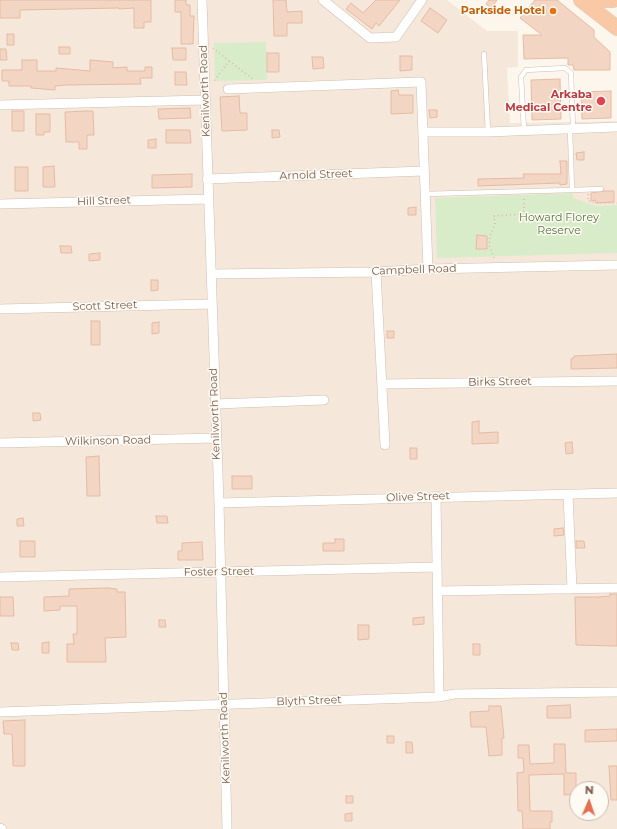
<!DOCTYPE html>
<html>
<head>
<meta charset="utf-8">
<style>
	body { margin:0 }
	#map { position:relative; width:617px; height:829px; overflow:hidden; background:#fdf6ec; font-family:Montserrat,sans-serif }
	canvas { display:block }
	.north { position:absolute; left:569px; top:781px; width:40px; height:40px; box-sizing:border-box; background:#fffaf3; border:1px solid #cabbb1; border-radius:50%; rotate:2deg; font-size:11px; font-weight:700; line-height:16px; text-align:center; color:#7a5c4d }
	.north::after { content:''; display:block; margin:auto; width:14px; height:18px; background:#e76f51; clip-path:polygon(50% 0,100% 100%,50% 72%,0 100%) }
</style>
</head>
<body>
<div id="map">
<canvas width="617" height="829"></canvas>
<div class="north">N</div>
</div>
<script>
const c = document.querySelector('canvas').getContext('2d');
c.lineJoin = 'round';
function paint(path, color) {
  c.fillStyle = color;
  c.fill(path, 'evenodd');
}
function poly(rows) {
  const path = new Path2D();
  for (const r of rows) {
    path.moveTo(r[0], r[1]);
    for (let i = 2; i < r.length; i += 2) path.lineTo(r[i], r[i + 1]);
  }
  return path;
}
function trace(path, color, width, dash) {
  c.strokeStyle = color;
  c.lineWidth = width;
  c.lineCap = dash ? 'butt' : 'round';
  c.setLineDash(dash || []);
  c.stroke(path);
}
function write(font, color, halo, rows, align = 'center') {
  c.font = font + ' Montserrat,sans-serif';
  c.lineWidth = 3;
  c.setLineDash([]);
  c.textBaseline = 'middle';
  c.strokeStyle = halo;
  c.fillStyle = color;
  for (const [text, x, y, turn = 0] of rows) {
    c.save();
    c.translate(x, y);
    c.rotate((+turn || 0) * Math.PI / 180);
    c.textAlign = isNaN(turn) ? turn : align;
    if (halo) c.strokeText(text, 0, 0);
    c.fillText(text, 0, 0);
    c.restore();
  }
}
const residential = poly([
	[0,0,447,0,487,31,518,31,518,67,507,68,510,123,617,121,617,829,0,829],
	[577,789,601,789,601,813,577,813]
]);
const green = poly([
	[266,42,267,80,215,81,214,43],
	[573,193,573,198,596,206,617,205,617,253,437,258,435,198]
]);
const building = poly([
	[0,0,151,0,151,22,144,22,144,28,134,28,134,8,119,9,119,8,20,10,20,18,0,18,0,0],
	[175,0,186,0,186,5,190,5,190,16,194,16,193,44,181,44,181,12,175,12,175,0],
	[273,0,286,0,287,12,302,11,302,23,287,23,287,36,274,36,273,0],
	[376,0,400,0,379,26,376,23,372,29,346,9,351,3,363,13,376,0],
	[489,0,497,0,491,8,486,4,489,0],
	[535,0,557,0,594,30,594,37,610,52,610,70,574,70,573,65,568,65,568,58,524,59,523,35,542,35,520,18,535,0],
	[430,8,447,20,438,33,421,21,430,8],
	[7,34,14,34,14,45,7,45,7,34],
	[59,47,70,47,70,54,59,54,59,47],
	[172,48,186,48,186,60,173,60,172,48],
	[0,49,6,49,7,60,0,60,0,49],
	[267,53,279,53,279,72,267,72,267,53],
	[400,56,412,56,412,70,400,71,400,56],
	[312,57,323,57,324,68,313,69,312,57],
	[22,60,37,60,37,71,56,71,56,68,90,71,90,60,113,62,113,68,127,67,127,71,145,71,145,67,152,67,152,78,140,78,141,84,66,85,55,86,55,90,31,88,31,86,9,86,9,81,2,81,2,70,22,70,22,60],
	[175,72,186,72,187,85,175,85,175,72],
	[560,79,561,119,532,120,531,80,560,79],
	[398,90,399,95,413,95,413,113,391,114,391,91,398,90],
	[611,91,611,118,582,119,581,92,611,91],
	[239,96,240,113,247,113,247,130,222,131,220,97,239,96],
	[190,108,191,118,159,119,158,109,190,108],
	[429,110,437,110,437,117,430,118,429,110],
	[12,111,24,111,24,131,12,131,12,111],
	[86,111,93,111,94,135,87,135,87,149,79,149,79,142,66,142,65,112,86,111],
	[36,114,50,114,50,132,44,132,44,135,36,135,36,114],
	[166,130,190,130,191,143,166,143,166,130],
	[272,130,279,130,280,137,272,138,272,130],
	[156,139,156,148,148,148,148,140,156,139],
	[584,152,584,160,577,160,576,153,584,152],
	[560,161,567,161,567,184,560,185,560,183,478,186,478,179,524,178,523,174,561,174,560,161],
	[54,166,55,187,43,187,43,167,54,166],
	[15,167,28,167,28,191,15,191,15,167],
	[192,174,192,187,152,188,152,175,192,174],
	[604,191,614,191,614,202,596,203,595,200,591,201,591,193,604,191],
	[416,207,416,215,408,215,408,208,416,207],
	[477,235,487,236,487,249,476,249,477,235],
	[60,246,71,246,72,253,61,253,60,246],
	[100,253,100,260,89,261,89,254,100,253],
	[151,280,158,280,158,290,151,291,151,280],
	[91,321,100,321,100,345,91,345,91,321],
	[159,322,159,333,152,334,152,323,159,322],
	[387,331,394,331,394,338,387,338,387,331],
	[617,354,617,368,571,369,571,359,574,358,574,356,617,354],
	[33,413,40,413,41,420,33,421,33,413],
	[479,421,479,433,498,432,498,443,472,444,472,422,479,421],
	[572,442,573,453,566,454,565,443,572,442],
	[410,448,417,448,417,459,410,459,410,448],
	[99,456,100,496,87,496,86,457,99,456],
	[232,476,252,476,252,489,232,489,232,476],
	[156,516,167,516,168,523,157,523,156,516],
	[23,518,24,526,17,526,17,519,23,518],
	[563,528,564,535,554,536,554,529,563,528],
	[335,539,344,539,344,551,323,551,323,543,335,543,335,539],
	[20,541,35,541,35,557,20,557,20,541],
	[576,541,584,541,585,548,576,548,576,541],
	[202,542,203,560,178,560,178,551,182,551,182,543,202,542],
	[108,588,117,589,117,592,125,592,126,637,105,638,106,662,67,662,67,644,74,644,73,634,77,634,77,606,60,606,60,610,44,611,44,597,69,596,69,589,108,588],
	[610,594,617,594,617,646,576,645,575,597,599,597,610,596,610,594],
	[0,597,13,597,14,616,0,616,0,597],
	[424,617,424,624,413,625,413,618,424,617],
	[159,620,165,620,166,627,159,627,159,620],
	[358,625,369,625,369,639,358,640,358,625],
	[49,642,49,653,42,653,42,643,49,642],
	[11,643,18,643,19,650,12,650,11,643],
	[473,644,480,644,480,655,473,655,473,644],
	[570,705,571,718,547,718,547,706,570,705],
	[489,706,501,706,504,738,502,738,502,755,489,756,486,727,471,727,470,712,489,711,489,706],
	[25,720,25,766,13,766,12,734,4,734,3,721,25,720],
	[617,729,617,741,585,742,585,730,617,729],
	[387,736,394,736,394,743,387,743,387,736],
	[406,742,412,742,413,753,406,753,406,742],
	[554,744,565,744,566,773,576,773,576,794,564,795,564,774,529,775,530,811,552,811,552,822,550,822,550,829,523,829,522,811,518,811,517,773,524,772,523,758,518,758,518,745,529,745,530,764,554,763,554,744],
	[609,766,617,766,617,800,611,800,609,766],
	[346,796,353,796,353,803,346,803,346,796],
	[352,813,352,821,345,821,345,814,352,813]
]);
const path = poly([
	[213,48,229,61,214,81],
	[229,61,253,79],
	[588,194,588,201,596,203,617,203],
	[494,258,489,245,490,236,495,224,494,216,524,214,524,198]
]);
const service = poly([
	[484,54,488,132],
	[524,130,521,77,526,70,565,68,571,73,573,128],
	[572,190,601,189],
	[425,194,572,190,570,129]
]);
const minor = poly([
	[202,0,219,503,227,829],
	[323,0,370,38,396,37,422,0],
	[228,89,421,82,428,269],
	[0,105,205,100],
	[423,132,488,132,617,127],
	[207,179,424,171],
	[0,204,208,199],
	[376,272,385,445],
	[211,274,376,272,428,269,617,265],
	[0,309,211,304],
	[382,384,617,381],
	[215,404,324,400],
	[0,443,216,438],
	[568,494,572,589],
	[436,496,439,697],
	[219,503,617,493],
	[0,577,437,567],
	[438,591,617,588],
	[0,712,439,697,454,694,617,692],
	[0,828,2,829]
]);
const trunk = poly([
	[581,0,617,28],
	[588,0,613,0]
]);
const markers = [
	[553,11,4,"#e8710a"],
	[601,101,5,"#e0444e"]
];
const foodNames = [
	["Parkside Hotel",545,11]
];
const streetNames = [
	["Kenilworth Road",205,91,-92],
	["Arnold Street",316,175,-2],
	["Hill Street",104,201,-2],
	["Campbell Road",414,270,-2],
	["Scott Street",105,306,-2],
	["Birks Street",500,382,-1],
	["Kenilworth Road",215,414,-92],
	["Wilkinson Road",108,441,-1],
	["Olive Street",418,497,-2],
	["Foster Street",219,572,-1],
	["Blyth Street",309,701,-2],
	["Kenilworth Road",225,738,-92]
];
const healthNames = [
	["Arkaba",592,95],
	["Medical Centre",592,108]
];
const parkNames = [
	["Howard Florey",559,218],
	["Reserve",559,231]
];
paint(residential, '#f5e8da');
paint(green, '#d8ecc9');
paint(building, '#f3d5c3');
trace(building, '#e6bba3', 1);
trace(service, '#d1beb0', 5.5);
trace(minor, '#d1beb0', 10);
trace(trunk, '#dad1cd', 16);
trace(path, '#d9b8a5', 1.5, [1, 3]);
trace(service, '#fff', 4.5);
trace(minor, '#fff', 9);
trace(trunk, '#f9c8a4', 15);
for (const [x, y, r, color] of markers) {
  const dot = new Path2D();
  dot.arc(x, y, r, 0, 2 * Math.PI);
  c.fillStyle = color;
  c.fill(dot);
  trace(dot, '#fffaf3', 1.5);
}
write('bold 11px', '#c56008', '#fffaf3', foodNames, 'right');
write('11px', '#7a5c4d', '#fffaf3', streetNames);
write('bold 11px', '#be3a42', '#fffaf3', healthNames, 'right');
write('11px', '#537a41', '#fffaf3', parkNames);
</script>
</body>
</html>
